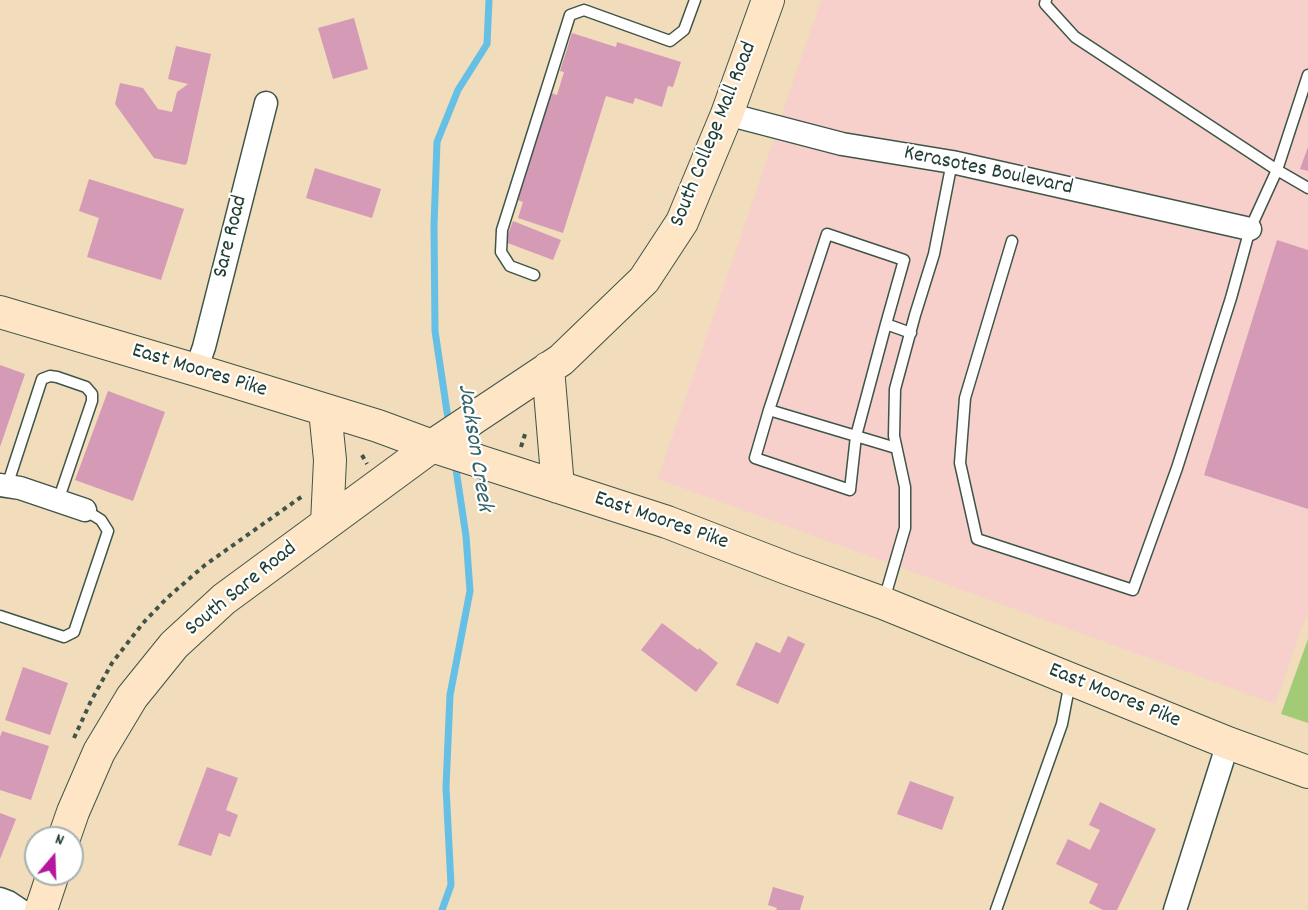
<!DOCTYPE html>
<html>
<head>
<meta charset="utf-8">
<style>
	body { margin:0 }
	#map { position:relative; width:1308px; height:910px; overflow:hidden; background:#f1dcbc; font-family:Dekko,sans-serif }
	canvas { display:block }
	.north { position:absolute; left:24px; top:826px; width:60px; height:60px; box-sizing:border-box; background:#fff; border:2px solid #a5b1ae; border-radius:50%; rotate:19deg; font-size:16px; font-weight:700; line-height:24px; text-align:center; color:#1f3d34 }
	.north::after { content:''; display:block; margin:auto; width:21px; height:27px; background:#b5179e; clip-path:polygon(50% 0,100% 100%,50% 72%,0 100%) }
</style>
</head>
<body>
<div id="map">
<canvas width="1308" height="910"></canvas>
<div class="north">N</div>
</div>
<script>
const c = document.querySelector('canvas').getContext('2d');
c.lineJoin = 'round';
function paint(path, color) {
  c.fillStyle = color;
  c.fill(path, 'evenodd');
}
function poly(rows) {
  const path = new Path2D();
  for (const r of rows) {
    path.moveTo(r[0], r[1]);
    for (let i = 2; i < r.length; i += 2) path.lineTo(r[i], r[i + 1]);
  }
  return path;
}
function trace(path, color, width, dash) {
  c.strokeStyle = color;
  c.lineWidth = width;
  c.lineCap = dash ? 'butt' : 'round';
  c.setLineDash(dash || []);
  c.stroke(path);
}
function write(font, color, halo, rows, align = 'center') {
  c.font = font + ' Dekko,sans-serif';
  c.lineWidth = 4.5;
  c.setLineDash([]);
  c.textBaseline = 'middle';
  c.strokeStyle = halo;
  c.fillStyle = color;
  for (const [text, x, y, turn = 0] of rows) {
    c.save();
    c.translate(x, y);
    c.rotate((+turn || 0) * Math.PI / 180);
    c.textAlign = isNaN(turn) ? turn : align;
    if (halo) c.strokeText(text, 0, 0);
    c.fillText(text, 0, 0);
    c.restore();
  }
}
const built = poly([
	[821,0,1308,0,1308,611,1275,704,658,479]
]);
const green = poly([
	[1308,639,1308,723,1281,714]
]);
const stream = poly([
	[449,425,435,331,434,225,437,142,458,90,487,44,489,0],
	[442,910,451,885,446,787,450,695,470,591,466,536,455,463]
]);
const building = poly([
	[354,18,368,69,333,79,318,28],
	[572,33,616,47,617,42,681,62,673,87,668,86,662,107,635,98,633,104,606,96,563,233,518,218,523,202,515,199,551,93,557,95,564,72,560,71],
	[176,46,211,54,187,163,185,165,154,158,115,104,120,83,143,88,158,109,172,112,177,92,188,84,168,79],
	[1308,147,1308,171,1300,169],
	[315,168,381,189,372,218,306,198],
	[89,179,184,209,161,280,87,257,99,218,79,211],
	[513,221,561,240,553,260,505,242],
	[1277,240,1308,250,1308,509,1204,475],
	[0,365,25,374,0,447],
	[108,391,165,412,133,501,75,480],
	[662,623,698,650,699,648,718,663,696,692,641,650],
	[788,636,805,644,778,704,736,685,756,642,780,653],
	[23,667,68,683,50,735,5,720],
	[2,731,49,746,31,800,0,790,0,737],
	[207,767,238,778,226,810,238,815,230,837,219,833,211,856,178,845],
	[910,781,954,797,942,830,897,814],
	[1100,802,1156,829,1117,910,1103,910,1089,903,1098,884,1056,864,1068,839,1090,850,1100,830,1089,825],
	[0,813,16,819,0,859],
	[773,887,804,896,800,910,776,910,777,908,768,905]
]);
const path = poly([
	[521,447,526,431],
	[362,455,367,464],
	[74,738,91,701,112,663,143,623,167,598,205,565,304,495]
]);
const lane = poly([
	[1046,0,1045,4,1075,37,1277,170,1308,188],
	[1012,241,965,398,960,463,977,539,1133,590,1177,468,1231,298,1250,229,1277,170,1308,75],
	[534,275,510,266,501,252,502,230,570,15,584,10,670,41,684,30,695,0],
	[769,410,755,458,850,490,856,436,886,324],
	[896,448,769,410,827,234,904,260,886,324,911,333],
	[7,486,42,379,50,376,57,377,86,387,92,394,92,401,58,501],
	[884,600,905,528,905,487,894,436,895,389,915,315,934,254,952,162],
	[0,616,64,637,74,632,108,531,101,520,85,510],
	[996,910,1062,724,1070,682]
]);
const street = poly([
	[727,114,842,144,952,162,1250,229],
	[196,370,204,347,266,103],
	[0,485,20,488,85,510],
	[0,899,8,902,20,910],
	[1175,910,1228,743]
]);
const secondary = poly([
	[0,312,196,370,378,426,432,446,667,522,789,569,883,603,1228,743,1308,772],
	[548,368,558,487],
	[325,410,330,460,327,523],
	[64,838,73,812,99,752,132,697,174,645,224,599,432,446,561,360,644,280,682,222,727,114,768,0],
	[41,910,53,874]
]);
const streetNames = [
	["South College Mall Road",715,135,-68],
	["Kerasotes Boulevard",988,172,12],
	["Sare Road",232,237,-76],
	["East Moores Pike",199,372,17],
	["East Moores Pike",661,522,19],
	["South Sare Road",242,590,-39],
	["East Moores Pike",1114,697,22]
];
const waterNames = [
	["Jackson Creek",473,448,81]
];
paint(built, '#f7d0cc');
paint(green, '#a3cb76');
trace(stream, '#66bfe4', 7);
paint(building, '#d59ab6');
trace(lane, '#3e5548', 13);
trace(street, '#3e5548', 25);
trace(secondary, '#3e5548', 34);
trace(path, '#3e5548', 4, [4.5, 4.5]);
trace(lane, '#fff', 10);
trace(street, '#fff', 22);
trace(secondary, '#fee5c5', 32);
write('22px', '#1f3d34', '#fff', streetNames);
write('italic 24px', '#346469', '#fff', waterNames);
</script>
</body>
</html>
